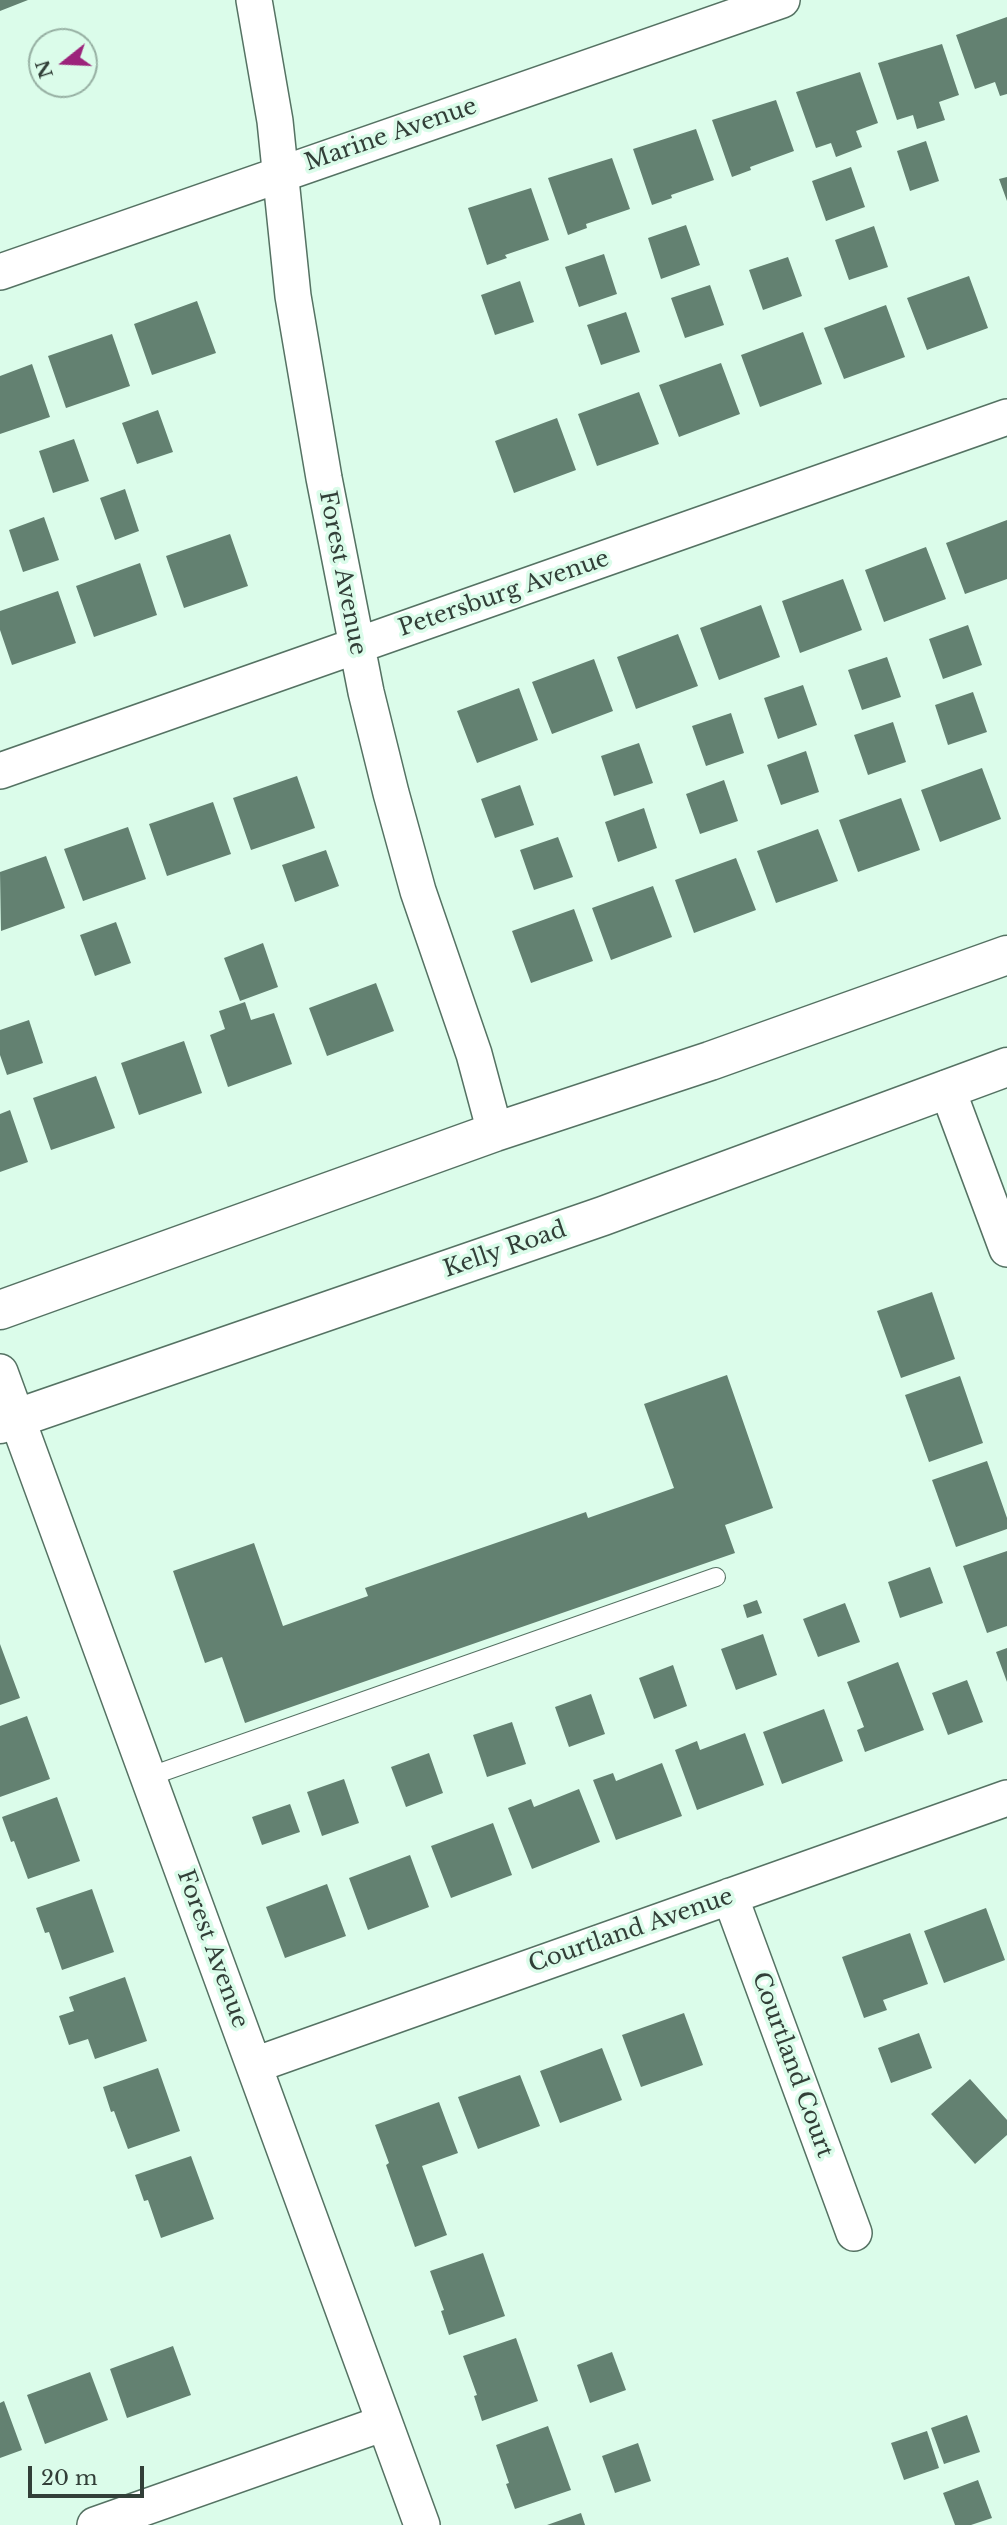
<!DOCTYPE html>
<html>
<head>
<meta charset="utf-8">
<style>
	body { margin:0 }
	#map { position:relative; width:1007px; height:2525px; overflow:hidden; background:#dbfcea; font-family:"Libre Baskerville",serif }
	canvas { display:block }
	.north { position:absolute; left:28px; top:28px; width:70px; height:70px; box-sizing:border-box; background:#dbfcea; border:2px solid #97b0a3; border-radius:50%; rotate:252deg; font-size:19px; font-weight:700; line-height:28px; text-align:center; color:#323f38 }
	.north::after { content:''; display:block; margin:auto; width:24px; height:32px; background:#9c237b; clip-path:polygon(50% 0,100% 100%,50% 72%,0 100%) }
	.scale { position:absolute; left:28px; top:2466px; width:116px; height:32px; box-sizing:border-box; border:4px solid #323f38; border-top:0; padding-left:9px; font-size:21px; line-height:24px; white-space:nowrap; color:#323f38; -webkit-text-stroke:5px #dbfcea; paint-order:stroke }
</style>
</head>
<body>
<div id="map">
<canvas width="1007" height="2525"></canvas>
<div class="north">N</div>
<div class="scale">20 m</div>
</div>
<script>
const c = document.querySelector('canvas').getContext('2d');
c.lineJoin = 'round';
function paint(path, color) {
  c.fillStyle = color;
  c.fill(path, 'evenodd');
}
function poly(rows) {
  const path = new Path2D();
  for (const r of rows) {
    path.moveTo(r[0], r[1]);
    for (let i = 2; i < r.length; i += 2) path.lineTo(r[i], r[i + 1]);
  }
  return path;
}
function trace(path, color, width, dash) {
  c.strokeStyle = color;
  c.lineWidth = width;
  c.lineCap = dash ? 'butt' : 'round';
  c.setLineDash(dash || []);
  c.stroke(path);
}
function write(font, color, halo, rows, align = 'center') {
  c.font = font + ' "Libre Baskerville",serif';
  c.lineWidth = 7;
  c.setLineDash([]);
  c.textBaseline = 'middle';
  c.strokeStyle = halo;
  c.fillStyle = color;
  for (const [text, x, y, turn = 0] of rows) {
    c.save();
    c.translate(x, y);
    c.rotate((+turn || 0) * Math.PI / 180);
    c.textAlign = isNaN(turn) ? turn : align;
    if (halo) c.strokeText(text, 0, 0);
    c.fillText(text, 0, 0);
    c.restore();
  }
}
const building = poly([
	[0,0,28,0,0,11],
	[1007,17,1007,94,1000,96,995,82,975,89,956,35],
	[942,44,959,95,939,102,945,120,917,129,913,115,897,120,878,63],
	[860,72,878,123,856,131,862,147,836,157,831,143,816,148,796,92],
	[776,100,794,151,750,167,751,170,732,177,712,120],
	[696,129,714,180,671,195,672,198,652,205,633,149],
	[926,141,939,181,910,191,897,151],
	[612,158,630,209,586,224,587,228,568,235,548,178],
	[851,167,865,207,826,221,812,181],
	[1007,177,1007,201,999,179],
	[531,188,549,240,505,255,507,258,487,265,468,208],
	[686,225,700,265,661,279,648,238],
	[874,226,888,267,849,280,835,240],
	[604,254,617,294,579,307,565,267],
	[788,257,802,296,763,310,749,270],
	[969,276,988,328,927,350,907,298],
	[520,281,534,322,495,335,481,295],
	[710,285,724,325,685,338,671,298],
	[197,301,216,353,152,375,134,324],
	[886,305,905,357,844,379,824,328],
	[626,312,640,352,601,365,587,325],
	[803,332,822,384,760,407,741,355],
	[112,334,130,386,66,408,48,356],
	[721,363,740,414,679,437,659,385],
	[32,364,50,417,0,434,0,376],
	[639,392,659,444,597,466,578,414],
	[158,410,173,452,137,464,122,423],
	[557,418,576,470,514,493,495,441],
	[74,439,89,481,53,493,39,451],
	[125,489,139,531,115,540,100,498],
	[44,517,59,560,23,572,9,530],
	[1007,520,1007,579,965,594,946,543],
	[230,534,248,586,184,608,166,556],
	[926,547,946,599,884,622,865,570],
	[140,563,157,615,94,637,76,586],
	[843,579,862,630,800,653,782,601],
	[58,591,76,643,12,665,0,630,0,611],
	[761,605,780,657,719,680,700,628],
	[968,625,982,665,943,679,929,639],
	[678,634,698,686,636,709,617,657],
	[887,657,901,697,862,710,848,670],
	[594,659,613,711,552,734,532,682],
	[803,685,817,725,778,739,764,698],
	[519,688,538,740,477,763,457,711],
	[973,692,987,732,948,745,935,705],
	[731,713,744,753,706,766,692,726],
	[893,722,906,762,868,775,854,735],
	[639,743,653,783,614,796,601,756],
	[806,751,819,792,781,805,767,765],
	[982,768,1001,819,940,842,921,790],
	[297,776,315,828,251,850,233,798],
	[724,780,738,821,700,834,686,794],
	[520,785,534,825,495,838,481,799],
	[901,798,920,850,858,872,839,820],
	[213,802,231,854,167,876,149,824],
	[644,808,657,848,618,862,605,822],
	[128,827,146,879,83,901,64,849],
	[818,829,838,881,776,903,757,851],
	[558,837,573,877,534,890,520,850],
	[326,850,339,886,295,902,282,865],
	[46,856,65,908,1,931,0,872],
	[736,858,756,910,694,933,675,880],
	[653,886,672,937,611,960,592,908],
	[574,909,593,961,531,983,512,931],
	[116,922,131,963,95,976,80,935],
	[263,943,278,987,240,1001,224,958],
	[376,983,394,1031,327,1056,309,1008],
	[245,1002,251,1020,274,1013,292,1064,228,1087,210,1035,225,1029,219,1011],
	[29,1020,43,1063,7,1075,0,1055,0,1030],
	[184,1041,202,1093,139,1115,121,1063],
	[96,1076,115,1128,51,1150,33,1098],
	[10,1110,28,1162,0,1172,0,1114],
	[932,1292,955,1359,901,1378,877,1311],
	[727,1375,773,1508,725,1525,735,1553,245,1723,222,1657,205,1663,173,1571,254,1543,283,1626,368,1596,365,1588,586,1512,588,1518,674,1488,644,1404],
	[960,1376,983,1443,929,1462,905,1395],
	[987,1461,1007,1518,1007,1529,956,1547,932,1480],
	[1007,1551,1007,1626,987,1633,963,1566],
	[930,1567,943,1603,900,1618,888,1582],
	[757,1600,762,1613,747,1618,743,1605],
	[845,1603,860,1642,818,1657,803,1619],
	[763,1634,777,1675,736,1690,721,1649],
	[0,1644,20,1698,0,1705],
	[1007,1648,1007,1682,996,1652],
	[898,1662,924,1730,865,1752,857,1730,864,1727,847,1682],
	[673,1665,687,1706,654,1719,639,1678],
	[967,1680,983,1722,948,1735,932,1693],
	[591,1694,605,1734,569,1747,555,1707],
	[824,1709,843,1761,782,1784,763,1732],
	[27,1716,50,1779,0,1797,0,1726],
	[512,1722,526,1764,487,1777,473,1735],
	[745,1733,764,1785,697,1810,675,1750,697,1741,700,1750],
	[429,1753,443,1793,406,1807,391,1767],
	[662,1763,682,1816,616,1840,593,1780,613,1773,616,1781],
	[344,1779,359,1823,322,1836,307,1792],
	[579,1789,600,1842,532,1869,508,1808,531,1799,534,1807],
	[57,1797,80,1861,28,1879,14,1841,11,1842,2,1817],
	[290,1804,300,1832,262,1845,252,1817],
	[493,1823,512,1875,451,1898,431,1846],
	[410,1855,429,1907,368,1930,349,1878],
	[327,1884,346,1936,285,1958,266,1907],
	[92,1889,114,1952,62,1970,49,1932,45,1933,36,1908],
	[986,1908,1005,1960,944,1983,924,1931],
	[910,1933,928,1984,883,2000,887,2010,864,2018,842,1957],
	[125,1977,147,2041,95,2059,88,2039,69,2045,59,2016,74,2011,69,1997],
	[684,2013,703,2065,641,2087,622,2035],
	[919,2033,932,2068,891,2083,878,2048],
	[602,2048,622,2100,560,2123,540,2071],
	[158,2068,180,2131,128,2149,114,2111,111,2112,103,2087],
	[520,2075,540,2126,478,2149,458,2097],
	[970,2079,1007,2120,1007,2135,975,2164,931,2114],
	[439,2102,458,2153,422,2166,447,2235,415,2247,386,2165,389,2163,375,2125],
	[191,2156,214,2219,161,2238,148,2200,144,2201,135,2175],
	[483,2253,505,2316,449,2335,441,2311,444,2310,430,2271],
	[516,2338,538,2401,482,2421,474,2396,477,2395,463,2356],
	[173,2346,191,2395,127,2418,110,2369],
	[612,2352,626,2390,590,2403,577,2365],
	[90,2372,108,2420,45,2444,27,2395],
	[4,2401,22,2450,0,2458,0,2403],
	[967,2415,980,2452,944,2464,931,2428],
	[548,2426,571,2490,515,2509,506,2484,509,2483,496,2445],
	[927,2431,939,2468,904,2480,891,2443],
	[638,2443,651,2481,615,2493,602,2456],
	[978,2480,992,2518,971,2525,955,2525,943,2493],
	[581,2513,585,2525,547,2525]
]);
const service = poly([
	[148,1777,716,1577]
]);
const minor = poly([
	[254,0,275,121,293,296,324,478,366,692,391,793,418,891,474,1054,495,1132],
	[0,272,782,0],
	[0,771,1007,417],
	[947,1088,1007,1249],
	[0,1372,422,2525],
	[730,1896,854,2233],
	[255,2065,1007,1798],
	[95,2525,384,2423]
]);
const tertiary = poly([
	[0,1310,495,1132,710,1061,1007,955],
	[0,1424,603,1216,1007,1067]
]);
const streetNames = [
	["Marine Avenue",391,135,-19],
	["Forest Avenue",342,573,79],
	["Petersburg Avenue",504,594,-19],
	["Kelly Road",505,1250,-19],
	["Courtland Avenue",631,1931,-19],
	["Forest Avenue",212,1949,70],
	["Courtland Court",792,2065,70]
];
paint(building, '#638171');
trace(service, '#557263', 20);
trace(minor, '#557263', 38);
trace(tertiary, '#557263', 41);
trace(service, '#fff', 18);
trace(minor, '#fff', 35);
trace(tertiary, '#fff', 38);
write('23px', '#323f38', '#dbfcea', streetNames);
</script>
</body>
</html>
